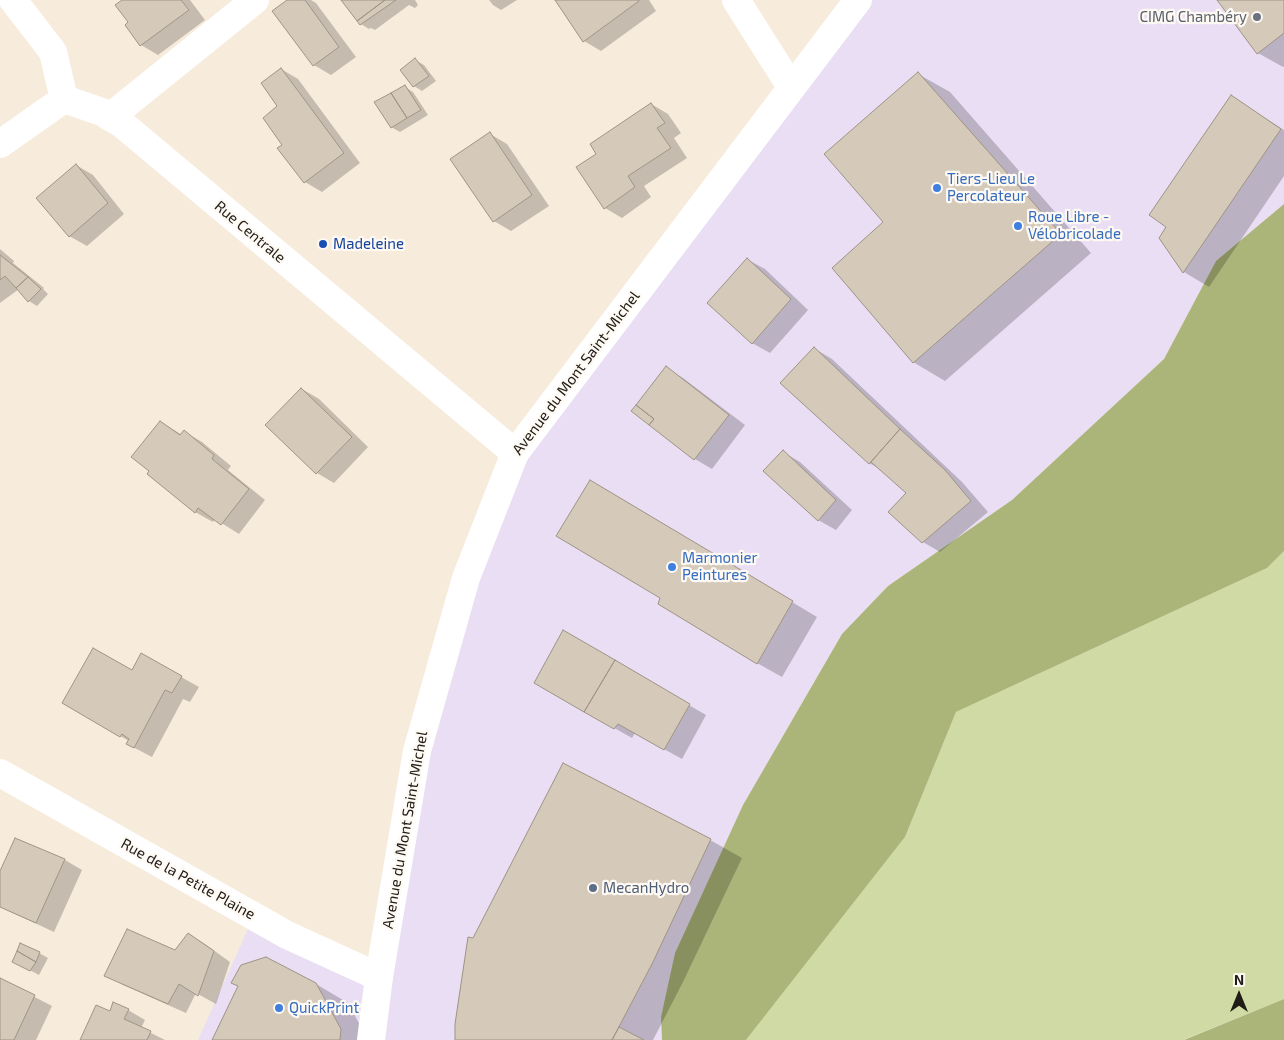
<!DOCTYPE html>
<html>
<head>
<meta charset="utf-8">
<style>
	body { margin:0 }
	#map { position:relative; width:1284px; height:1040px; overflow:hidden; background:#f7ebdb; font-family:"Exo 2",sans-serif }
	canvas { display:block }
	.north { position:absolute; left:1214px; top:970px; width:50px; height:50px; -webkit-text-stroke:4px #fefaf3; paint-order:stroke; rotate:0deg; font-size:14px; font-weight:700; line-height:20px; text-align:center; color:#1f1b16 }
	.north::after { content:''; display:block; margin:auto; width:18px; height:22px; background:#1f1b16; clip-path:polygon(50% 0,100% 100%,50% 72%,0 100%) }
</style>
</head>
<body>
<div id="map">
<canvas width="1284" height="1040"></canvas>
<div class="north">N</div>
</div>
<script>
const c = document.querySelector('canvas').getContext('2d');
c.lineJoin = 'round';
function paint(path, color) {
  c.fillStyle = color;
  c.fill(path, 'evenodd');
}
function poly(rows) {
  const path = new Path2D();
  for (const r of rows) {
    path.moveTo(r[0], r[1]);
    for (let i = 2; i < r.length; i += 2) path.lineTo(r[i], r[i + 1]);
  }
  return path;
}
function trace(path, color, width, dash) {
  c.strokeStyle = color;
  c.lineWidth = width;
  c.lineCap = dash ? 'butt' : 'round';
  c.setLineDash(dash || []);
  c.stroke(path);
}
function write(font, color, halo, rows, align = 'center') {
  c.font = font + ' "Exo 2",sans-serif';
  c.lineWidth = 4.5;
  c.setLineDash([]);
  c.textBaseline = 'middle';
  c.strokeStyle = halo;
  c.fillStyle = color;
  for (const [text, x, y, turn = 0] of rows) {
    c.save();
    c.translate(x, y);
    c.rotate((+turn || 0) * Math.PI / 180);
    c.textAlign = isNaN(turn) ? turn : align;
    if (halo) c.strokeText(text, 0, 0);
    c.fillText(text, 0, 0);
    c.restore();
  }
}
const industrial = poly([
	[858,0,1284,0,1284,204,1216,261,1164,359,1012,500,888,586,842,634,743,805,675,953,661,1017,662,1040,198,1040,254,916,379,977,417,751,515,453]
]);
const green = poly([
	[1284,551,1284,999,1183,1040,746,1040,905,837,956,712,1267,568]
]);
const forest = poly([
	[1284,204,1284,551,1267,568,956,712,905,837,746,1040,662,1040,661,1017,675,953,743,805,842,634,888,586,1012,500,1164,359,1216,261],
	[1284,999,1284,1040,1184,1040]
]);
const shadow = poly([
	[124,0,190,0,205,20,158,55,141,45,129,22],
	[289,0,311,0,316,3,356,57,331,75,314,65],
	[343,0,415,0,418,5,415,8,409,5,375,30,371,28,369,29,361,24],
	[489,0,517,0,501,10,493,5],
	[557,0,649,0,656,11,601,51,584,41],
	[1219,0,1284,0,1284,66,1283,67,1258,53],
	[415,60,424,65,436,81,422,91,414,86],
	[281,69,298,79,360,163,322,192,305,182,279,148,283,145,279,106],
	[918,74,950,92,1091,253,945,381,913,362,885,222],
	[405,87,413,92,428,115,400,132,391,127],
	[1232,97,1284,130,1284,176,1209,287,1184,272,1160,238],
	[651,104,668,114,681,133,674,138,687,158,644,186,651,197,622,218,605,208,598,154],
	[490,134,507,144,549,206,511,231,494,221],
	[76,165,93,175,124,214,87,246,69,236],
	[0,249,14,261,13,263,44,288,43,289,48,294,37,306,29,301,19,289,0,303],
	[748,260,765,269,808,310,770,353,752,343],
	[815,349,832,359,962,482,988,512,940,552,923,542,907,493,880,469,869,463],
	[666,368,683,378,745,425,712,469,695,459,633,411],
	[302,389,319,399,368,447,334,483,317,473],
	[161,422,182,435,185,432,202,442,231,466,228,470,265,500,239,534,215,519,213,522,195,512],
	[783,452,800,462,852,510,836,530,818,520],
	[615,496,817,617,782,677,757,663,662,597],
	[563,632,706,715,682,759,635,733,632,738,535,683],
	[142,655,199,687,190,702,183,699,152,757,127,744,129,741,63,703,132,672],
	[564,765,710,840,742,858,683,982,653,1040,457,1040,473,940],
	[16,839,65,860,82,870,54,932,0,907,0,873],
	[188,934,205,944,230,962,216,1004,196,993,186,1013,123,985,106,975,176,952],
	[39,953,48,958,39,975,22,966],
	[0,979,52,1006,36,1040,0,1040],
	[316,984,348,1003,368,1040,213,1040],
	[128,1010,145,1020,141,1028,165,1040,82,1040]
]);
const building = poly([
	[122,0,181,0,189,10,140,46,125,25,128,22,115,5,122,0],
	[287,0,305,0,339,47,313,66,272,11,287,0],
	[341,0,385,0,357,21,341,0],
	[385,0,396,0,360,25,357,21,385,0],
	[555,0,639,0,639,1,583,42,555,0],
	[1217,0,1284,0,1284,33,1257,54,1217,0],
	[415,58,429,76,413,87,400,70,415,58],
	[281,68,344,153,304,183,277,148,282,145,263,118,277,106,261,83,281,68],
	[918,72,1061,234,913,363,832,268,883,222,824,154,918,72],
	[405,85,421,110,407,118,391,93,405,85],
	[391,93,407,118,391,128,374,102,391,93],
	[1231,95,1281,129,1183,273,1159,238,1166,227,1149,215,1231,95],
	[651,103,665,123,657,128,671,148,628,176,635,187,604,209,576,167,596,154,590,144,651,103],
	[490,132,532,195,493,222,450,159,490,132],
	[76,164,108,203,69,237,36,198,76,164],
	[0,255,28,277,16,288,5,276,0,280,0,255],
	[747,258,791,299,752,344,707,303,747,258],
	[28,277,41,289,28,302,16,288,28,277],
	[814,347,900,429,869,464,780,383,814,347],
	[666,366,729,415,694,460,649,425,654,419,636,405,666,366],
	[301,388,352,437,316,474,265,425,301,388],
	[636,405,654,419,649,425,631,411,636,405],
	[160,421,180,435,184,430,214,455,212,459,249,489,221,525,198,508,195,513,147,474,149,471,131,457,160,421],
	[900,429,945,470,971,501,922,543,888,512,906,493,871,462,900,429],
	[783,450,836,500,818,521,763,471,783,450],
	[590,480,793,601,757,664,658,604,660,598,556,536,590,480],
	[563,630,615,660,584,712,534,683,563,630],
	[93,648,132,670,141,653,182,676,172,693,165,690,134,748,126,744,129,739,122,734,120,737,62,703,93,648],
	[615,660,690,704,664,750,618,724,614,729,584,712,615,660],
	[563,763,711,839,652,964,612,1040,455,1040,455,1024,468,937,473,938,563,763],
	[15,838,65,859,36,923,0,907,0,871,15,838],
	[127,929,175,950,188,933,214,951,198,996,179,984,168,1004,104,976,127,929],
	[20,943,40,952,36,962,17,951,20,943],
	[17,951,36,962,30,971,12,962,17,951],
	[266,957,316,983,341,1029,340,1040,212,1040,238,986,231,983,241,965,266,957],
	[0,978,35,995,14,1040,0,1040,0,978],
	[113,1002,129,1009,124,1019,151,1031,147,1040,80,1040,96,1005,110,1011,113,1002],
	[619,1027,644,1040,612,1040,619,1027]
]);
const minor = poly([
	[13,0,53,52,64,99],
	[736,0,791,87],
	[110,117,255,0],
	[0,773,287,935,379,977]
]);
const tertiary = poly([
	[515,453,858,0]
]);
const secondary = poly([
	[0,144,64,99,102,112,110,117,122,124,515,453,466,578,417,751,379,977,371,1040]
]);
const markers = [
	[1257,17,5,"#6b7280"],
	[937,188,5,"#3f7fe0"],
	[1018,226,5,"#3f7fe0"],
	[323,244,5,"#1a4fb4"],
	[672,567,5,"#3f7fe0"],
	[593,888,5,"#5c6f8a"],
	[279,1008,5,"#3f7fe0"]
];
const worshipNames = [
	["CIMG Chambéry",1247,17]
];
const shopNames = [
	["Tiers-Lieu Le",947,179],
	["Percolateur",947,196],
	["Roue Libre -",1028,217],
	["Vélobricolade",1028,234],
	["Marmonier",682,558],
	["Peintures",682,575],
	["QuickPrint",289,1008]
];
const streetNames = [
	["Rue Centrale",250,232,40],
	["Avenue du Mont Saint-Michel",576,373,-53],
	["Avenue du Mont Saint-Michel",405,830,-80],
	["Rue de la Petite Plaine",188,879,29]
];
const transitNames = [
	["Madeleine",333,244]
];
const serviceNames = [
	["MecanHydro",603,888]
];
paint(industrial, '#e9def3');
paint(green, '#d0daa4');
paint(forest, '#abb579');
paint(shadow, '#0003');
paint(building, '#d5c9ba');
trace(building, '#9f9485', 1);
trace(minor, '#fff', 28);
trace(tertiary, '#fff', 28);
trace(secondary, '#fff', 28);
for (const [x, y, r, color] of markers) {
  const dot = new Path2D();
  dot.arc(x, y, r, 0, 2 * Math.PI);
  c.fillStyle = color;
  c.fill(dot);
  trace(dot, '#fefaf3', 2);
}
write('15px', '#5b616d', '#fefaf3', worshipNames, 'right');
write('15px', '#366cbe', '#fefaf3', shopNames, 'left');
write('15px', '#1f1b16', '#fefaf3', streetNames);
write('15px', '#164399', '#fefaf3', transitNames, 'left');
write('15px', '#4e5e75', '#fefaf3', serviceNames, 'left');
</script>
</body>
</html>
